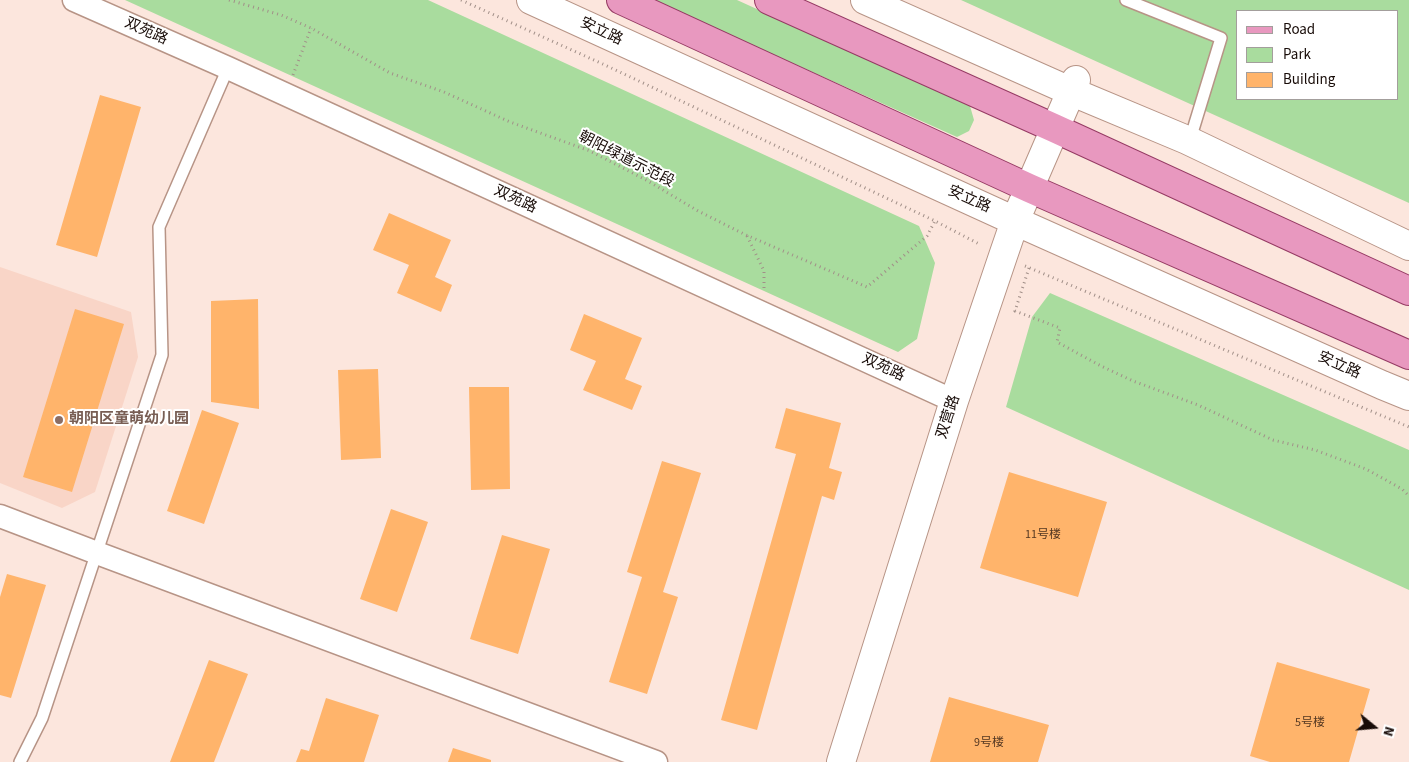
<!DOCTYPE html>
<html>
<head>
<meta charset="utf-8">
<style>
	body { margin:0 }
	#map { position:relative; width:1409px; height:762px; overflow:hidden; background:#fce6dd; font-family:"Source Sans 3",sans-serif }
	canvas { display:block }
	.legend { position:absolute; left:1236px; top:10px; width:162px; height:90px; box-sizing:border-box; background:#fff; border:1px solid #a39e9c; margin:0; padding:6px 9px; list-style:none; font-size:15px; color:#180c08 }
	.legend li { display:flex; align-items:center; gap:10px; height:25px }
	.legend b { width:25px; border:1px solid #a39e9c }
	.north { position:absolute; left:1349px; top:702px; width:50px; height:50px; -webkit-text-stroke:4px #fff; paint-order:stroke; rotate:107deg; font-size:14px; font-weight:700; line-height:20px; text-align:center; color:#180c08 }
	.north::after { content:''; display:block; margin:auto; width:18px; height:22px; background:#180c08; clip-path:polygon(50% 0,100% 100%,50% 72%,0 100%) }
</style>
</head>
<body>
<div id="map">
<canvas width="1409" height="762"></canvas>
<ul class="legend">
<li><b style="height:6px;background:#e898bf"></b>Road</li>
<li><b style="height:14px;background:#a9dc9e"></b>Park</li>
<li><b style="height:14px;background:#ffb46b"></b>Building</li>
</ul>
<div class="north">N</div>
</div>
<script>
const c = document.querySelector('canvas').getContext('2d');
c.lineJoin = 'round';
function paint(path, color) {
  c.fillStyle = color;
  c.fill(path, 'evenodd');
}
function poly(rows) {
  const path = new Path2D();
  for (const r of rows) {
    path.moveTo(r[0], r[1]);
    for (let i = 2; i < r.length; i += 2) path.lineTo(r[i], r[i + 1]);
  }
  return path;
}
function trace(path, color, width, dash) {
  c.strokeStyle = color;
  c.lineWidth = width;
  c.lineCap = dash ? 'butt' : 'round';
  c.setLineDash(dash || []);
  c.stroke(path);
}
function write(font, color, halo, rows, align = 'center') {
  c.font = font + ' "Source Sans 3","Noto Sans SC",sans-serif';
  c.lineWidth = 4;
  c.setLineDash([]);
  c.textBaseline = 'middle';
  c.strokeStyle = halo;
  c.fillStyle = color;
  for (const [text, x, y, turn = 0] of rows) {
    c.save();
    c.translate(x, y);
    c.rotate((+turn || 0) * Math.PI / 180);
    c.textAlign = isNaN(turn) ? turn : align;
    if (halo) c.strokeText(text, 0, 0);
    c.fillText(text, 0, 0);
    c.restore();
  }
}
const built = poly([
	[0,267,131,312,138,357,95,492,62,508,0,483]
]);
const green = poly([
	[125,0,428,0,919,226,935,263,917,339,898,352],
	[652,0,737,0,970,106,974,120,969,131,957,137],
	[961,0,1409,0,1409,203,1199,108],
	[1238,11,1398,11,1398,99,1238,99],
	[1050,293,1409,450,1409,590,1006,407,1032,317]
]);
const building = poly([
	[100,95,141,107,97,257,56,245],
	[389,213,451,240,435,277,452,285,441,312,397,293,409,265,373,250],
	[258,299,259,409,211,402,211,301],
	[75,309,124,324,72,492,23,477],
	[584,314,642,338,625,379,642,386,632,410,583,390,596,361,570,350],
	[378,369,381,458,341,460,338,370],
	[469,387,509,387,510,489,471,490],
	[786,408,841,423,829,468,842,472,834,500,822,496,757,730,721,720,796,454,775,448],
	[202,410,239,423,204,524,167,511],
	[662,461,701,473,663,592,678,597,647,694,609,682,642,577,627,572],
	[1009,472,1107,502,1078,597,980,568],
	[391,509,428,522,397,612,360,599],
	[502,535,550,549,518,654,470,639],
	[7,574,46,585,11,698,0,695,0,597],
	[209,660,248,674,214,762,170,762],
	[1277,662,1370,689,1349,762,1270,762,1250,756],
	[949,697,1049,725,1038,762,930,762],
	[326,698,379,715,364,762,296,762,301,749,309,751],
	[453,748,491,760,491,762,448,762]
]);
const path = poly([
	[229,0,281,15,311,28,390,73,444,92,510,122,590,151,648,181,698,211,746,235,867,287,927,236,935,221],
	[461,0,605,65,935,221,981,245],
	[293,75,311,28],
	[747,236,764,271,764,291],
	[1025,266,1409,427],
	[1029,268,1015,311,1060,328,1057,342,1101,366,1133,381,1198,405,1273,440,1315,450,1366,469,1402,489,1409,496]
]);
const lane = poly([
	[1126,0,1221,38,1192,133,1187,140],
	[20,762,42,718,162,355,159,227,228,68]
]);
const street = poly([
	[74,0,228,68,954,401],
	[0,516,97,553,656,762]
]);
const secondary = poly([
	[531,0,1015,221,1382,385,1409,396],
	[865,0,1070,91,1187,140,1409,246],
	[841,762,954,401,1003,256,1015,221,1076,80]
]);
const primary = poly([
	[621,0,1029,188,1409,355],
	[769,0,1054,128,1409,291]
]);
const markers = [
	[59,420,5,"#8d6e63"]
];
const numberNames = [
	["11号楼",1043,535],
	["5号楼",1310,723],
	["9号楼",989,743]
];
const streetNames = [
	["双苑路",146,32,24],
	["安立路",601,32,25],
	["朝阳绿道示范段",626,160,27],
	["双苑路",515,200,25],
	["安立路",969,200,24],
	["安立路",1339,366,24],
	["双苑路",883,368,25],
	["双营路",949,417,-72]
];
const educationNames = [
	["朝阳区童萌幼儿园",69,420]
];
paint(built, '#f9d5c7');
paint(green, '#a9dc9e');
paint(building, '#ffb46b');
trace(lane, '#b79486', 14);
trace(street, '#b79486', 25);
trace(secondary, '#b79486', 30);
trace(primary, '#953a63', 30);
trace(path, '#a18f88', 3, [1, 4]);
trace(lane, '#fff', 11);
trace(street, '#fff', 22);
trace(secondary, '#fff', 28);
trace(primary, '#e898bf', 28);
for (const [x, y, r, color] of markers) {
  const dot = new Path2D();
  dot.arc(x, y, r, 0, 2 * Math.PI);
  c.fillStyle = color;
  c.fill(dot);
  trace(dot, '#fff', 2);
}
write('12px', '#523621', null, numberNames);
write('15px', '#180c08', '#fff', streetNames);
write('bold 15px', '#785e54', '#fff', educationNames, 'left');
</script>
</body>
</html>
